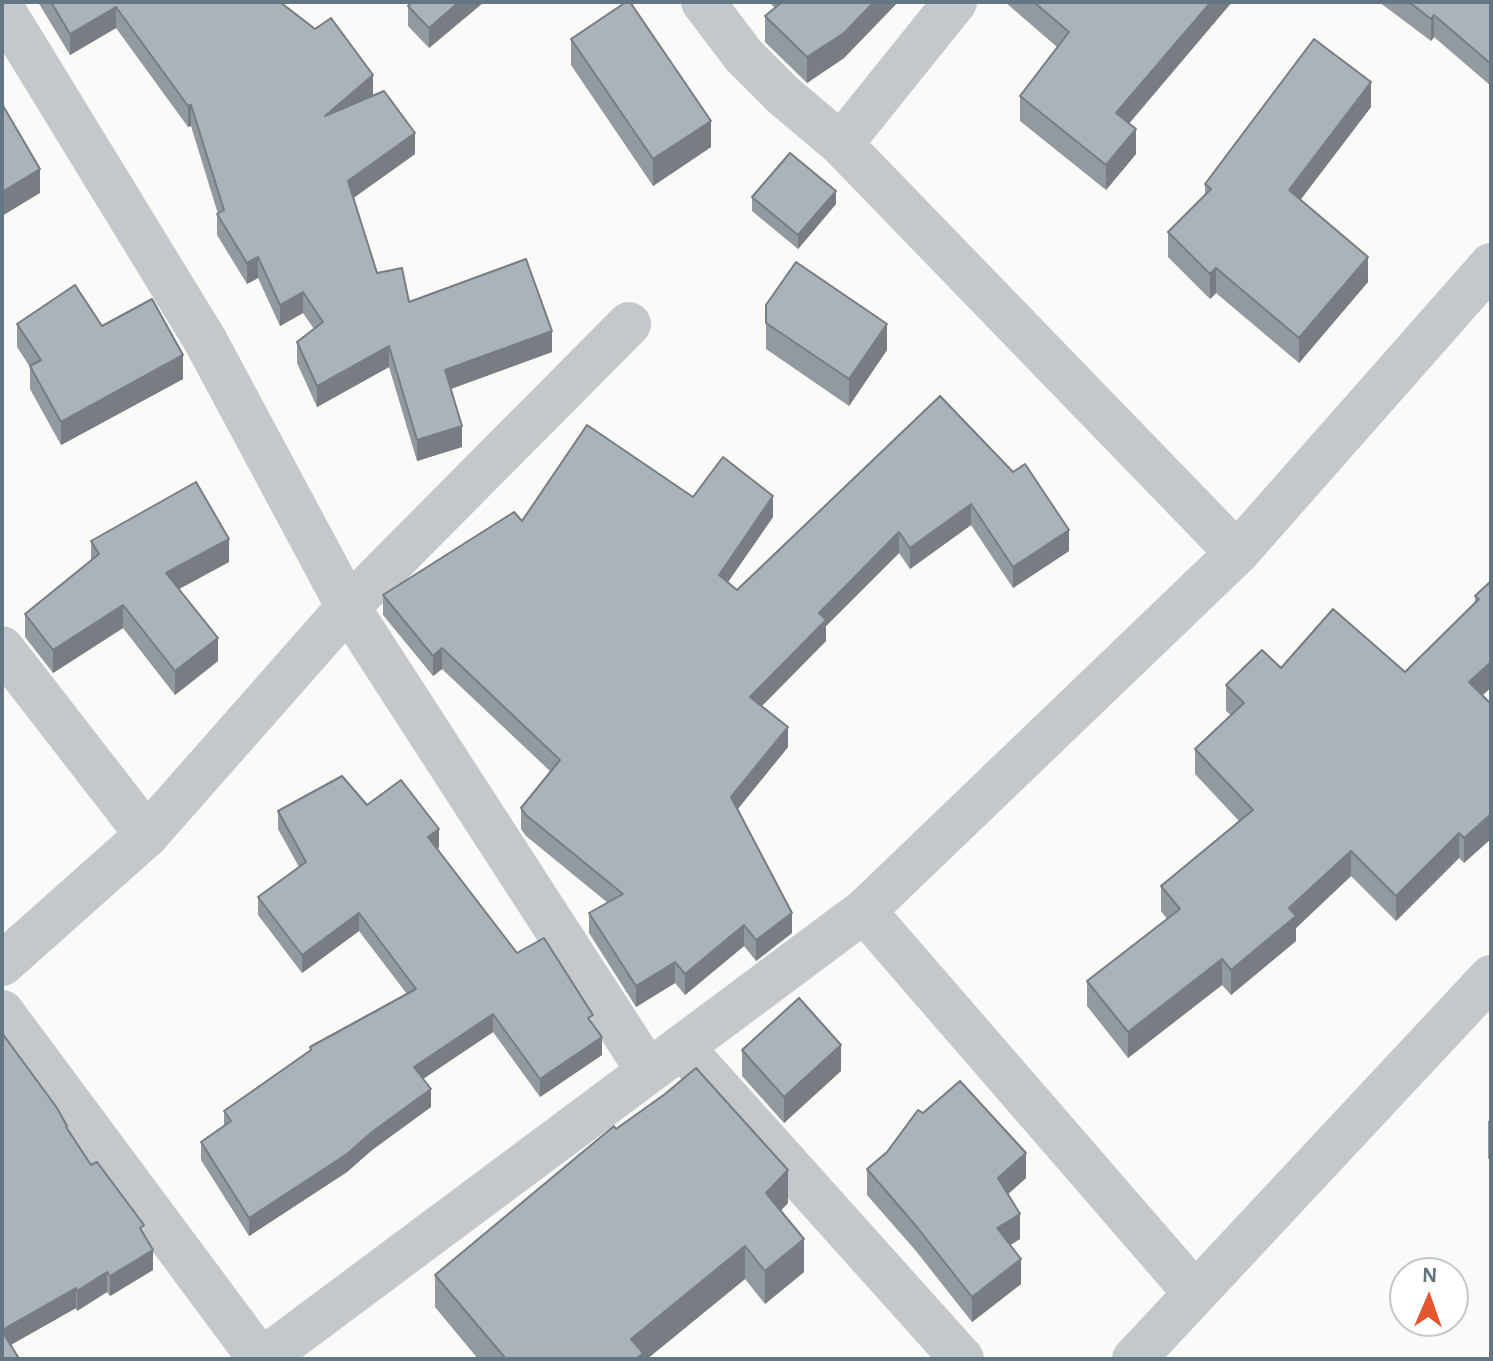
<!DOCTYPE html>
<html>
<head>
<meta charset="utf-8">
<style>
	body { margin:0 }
	#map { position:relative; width:1493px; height:1361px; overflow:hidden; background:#fafaf8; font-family:"Alegreya Sans",sans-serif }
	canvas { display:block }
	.frame { position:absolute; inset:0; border:4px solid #657683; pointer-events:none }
	.north { position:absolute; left:1389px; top:1257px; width:80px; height:80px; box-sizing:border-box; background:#fff; border:2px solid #c1c8cd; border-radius:50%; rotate:2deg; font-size:22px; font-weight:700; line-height:32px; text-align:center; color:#657683 }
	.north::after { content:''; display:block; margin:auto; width:28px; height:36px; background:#e4572e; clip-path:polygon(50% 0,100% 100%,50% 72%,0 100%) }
</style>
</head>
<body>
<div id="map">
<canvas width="1493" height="1361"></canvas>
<div class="frame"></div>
<div class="north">N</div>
</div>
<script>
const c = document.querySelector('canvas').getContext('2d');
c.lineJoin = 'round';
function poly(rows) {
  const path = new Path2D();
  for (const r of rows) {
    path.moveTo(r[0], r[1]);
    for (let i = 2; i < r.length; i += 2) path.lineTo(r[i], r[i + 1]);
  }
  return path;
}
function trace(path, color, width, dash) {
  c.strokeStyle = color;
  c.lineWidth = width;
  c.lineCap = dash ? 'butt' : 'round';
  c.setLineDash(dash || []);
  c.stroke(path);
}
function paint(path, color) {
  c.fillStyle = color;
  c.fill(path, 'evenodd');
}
const street = poly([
	[703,2,744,56,783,95,841,144],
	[955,2,841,144,1237,553],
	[2,8,205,340,348,607,648,1071],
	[2,648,147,835],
	[864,911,1195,1293],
	[2,964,147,835,348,607,629,324],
	[2,1012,260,1359],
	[682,1047,962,1359],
	[263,1359,864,911,1237,553,1491,265],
	[1134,1359,1491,977]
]);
const wall = poly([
	[38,2,280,2,373,96,415,154,353,198,377,273,409,302,552,352,451,389,462,447,417,461,389,367,317,407,297,363,297,342,314,329,303,313,280,326,258,278,247,284,217,235,217,214,218,214,191,126,188,127,116,28,70,55],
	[412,2,484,2,429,48,408,26,408,6],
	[769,2,898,2,844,58,807,83,765,42,765,16,775,8],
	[1005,2,1232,2,1129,124,1136,154,1106,190,1020,121,1020,96,1057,47],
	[1379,2,1491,2,1491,86,1434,37,1431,41],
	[571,39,711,147,653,186,571,65],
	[1371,107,1300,200,1368,282,1299,363,1216,293,1210,299,1168,257,1168,232,1205,196,1205,184],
	[752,197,836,204,798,249,752,211],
	[766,305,887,350,849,406,766,349],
	[17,324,183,379,61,445,30,389,30,367,17,347],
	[940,396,1069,551,1013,588,971,525,910,569,899,553,826,626,826,641,762,706,788,747,738,809,792,933,756,961,744,946,685,995,675,983,636,1007,589,933,589,913,608,903,526,836,521,829,521,808,551,772,442,669,433,676,383,615,383,595,522,521,693,497,773,517,728,582,737,590],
	[91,541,229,562,179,589,218,661,175,695,123,628,53,673,25,637,25,614,91,561],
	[1491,581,1483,695,1464,863,1459,858,1396,921,1351,876,1296,928,1296,941,1231,995,1222,985,1128,1058,1087,1006,1087,981,1167,919,1161,911,1161,886,1239,821,1195,774,1195,749,1231,715,1226,711,1226,685,1281,668,1405,672,1475,602,1475,596],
	[367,805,439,847,437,849,517,953,593,1025,602,1055,540,1097,493,1032,423,1079,431,1107,372,1150,347,1172,249,1236,201,1160,201,1142,224,1126,224,1111,310,1051,310,1047,407,994,359,931,302,973,258,915,258,897,299,867,278,829,278,811],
	[742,1050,841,1071,784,1123,742,1076],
	[1491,1119,1491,1163,1488,1158,1488,1121],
	[67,1129,91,1165,144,1235,153,1270,110,1296,107,1292,77,1311,76,1308,10,1345,18,1359,2,1359],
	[616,1129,788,1203,780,1211,804,1272,765,1304,745,1279,647,1359,478,1359,435,1307,435,1275],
	[887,1152,1026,1178,1008,1194,1020,1239,1010,1245,1021,1284,972,1322,916,1251,867,1195,867,1169]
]);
const shadedWall = poly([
	[459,2,484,2,429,48,429,28],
	[874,2,898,2,844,58,807,83,807,57],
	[1211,2,1232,2,1116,138,1116,113],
	[116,7,116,28,70,55,70,34],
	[1434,15,1434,37,1431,41,1431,19],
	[373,75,373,96,325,116],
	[1371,82,1371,107,1289,215,1289,190],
	[191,105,191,126,188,127,188,106],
	[711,121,711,147,653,186,653,159],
	[1136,129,1136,154,1106,190,1106,165],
	[415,133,415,154,348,202,348,181],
	[40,169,40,193,2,216,2,192],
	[836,191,836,204,798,249,798,235],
	[258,257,258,278,247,284,247,263],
	[1368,257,1368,282,1299,363,1299,338],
	[1216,268,1216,293,1210,299,1210,274],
	[303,292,303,313,280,326,280,305],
	[887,324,887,350,849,406,849,379],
	[552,331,552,352,445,391,445,370],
	[389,346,389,367,317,407,317,386],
	[183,355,183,379,61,445,61,422],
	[462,426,462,447,417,461,417,440],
	[773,496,773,517,719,595,719,575],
	[971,504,971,525,910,569,910,548],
	[1069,530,1069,551,1013,588,1013,567],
	[899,532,899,553,826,626,826,641,750,718,750,697,819,613],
	[229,539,229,562,166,596,166,573],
	[123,605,123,628,53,673,53,650],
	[218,638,218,661,175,695,175,671],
	[442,648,442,669,433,676,433,656],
	[1491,662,1491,688,1469,707,1469,682],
	[788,727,788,747,731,817,731,797],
	[1491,814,1491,839,1464,863,1464,838],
	[439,829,439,847,428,855,428,837],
	[1459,833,1459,858,1396,921,1396,896],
	[1351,851,1351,876,1296,928,1296,941,1231,995,1231,970,1289,908],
	[359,913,359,931,302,973,302,955],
	[792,913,792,933,756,961,756,940],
	[744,925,744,946,685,995,685,974],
	[1222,959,1222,985,1128,1058,1128,1032],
	[675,962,675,983,636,1007,636,986],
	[493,1014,493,1032,414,1085,414,1067],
	[602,1037,602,1055,540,1097,540,1079],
	[841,1045,841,1071,784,1123,784,1097],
	[431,1089,431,1107,372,1150,347,1172,249,1236,249,1218],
	[1026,1153,1026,1178,998,1203,998,1178],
	[788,1170,788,1203,766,1226,766,1193],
	[1020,1214,1020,1239,997,1253,997,1228],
	[804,1239,804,1272,765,1304,765,1271],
	[745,1246,745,1279,647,1359,631,1359,631,1339],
	[153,1250,153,1270,110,1296,110,1276],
	[1021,1259,1021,1284,972,1322,972,1297],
	[107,1272,107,1292,77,1311,77,1291],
	[76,1288,76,1308,2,1350,2,1330]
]);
const building = poly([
	[51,2,280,2,315,29,331,18,373,75,325,116,384,91,415,133,348,181,377,273,402,268,409,302,526,259,552,331,445,370,462,426,417,440,389,346,317,386,297,342,323,322,303,292,280,305,258,257,247,263,217,214,224,210,191,105,188,106,116,7,70,34,51,2],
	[412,2,459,2,429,28,408,6,412,2],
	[626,2,630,2,711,121,653,159,571,39,626,2],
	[782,2,874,2,844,33,807,57,765,16,782,2],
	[1034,2,1211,2,1116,113,1136,129,1106,165,1020,96,1069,32,1034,2],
	[1409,2,1491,2,1491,64,1434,15,1431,19,1409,2],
	[1314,39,1371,82,1289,190,1368,257,1299,338,1216,268,1210,274,1168,232,1211,189,1205,184,1314,39],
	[2,104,40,169,2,192,2,104],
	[790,153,836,191,798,235,752,197,790,153],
	[796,262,887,324,849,379,766,323,766,305,796,262],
	[75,285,102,326,152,299,183,355,61,422,30,366,41,360,17,324,75,285],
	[940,396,1013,472,1025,464,1069,530,1013,567,971,504,910,548,899,532,819,613,826,620,750,697,788,727,731,797,792,913,756,940,744,925,685,974,675,962,636,986,589,913,623,894,526,815,521,808,560,760,442,648,433,656,383,595,514,512,522,521,587,425,693,497,723,457,773,496,719,575,737,590,940,396],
	[196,482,229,539,166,573,218,638,175,671,123,605,53,650,25,614,99,554,91,541,196,482],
	[1491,581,1491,662,1469,682,1491,704,1491,814,1464,838,1459,833,1396,896,1351,851,1289,908,1296,916,1231,970,1222,959,1128,1032,1087,981,1180,909,1161,886,1253,810,1195,749,1244,703,1226,685,1262,650,1281,668,1333,609,1405,672,1479,599,1475,596,1491,581],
	[342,776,367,805,401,780,439,829,428,837,517,953,544,938,593,1015,588,1018,602,1037,540,1079,493,1014,414,1067,431,1089,372,1132,347,1154,249,1218,201,1142,231,1121,224,1111,311,1050,310,1047,416,989,359,913,302,955,258,897,306,862,278,811,342,776],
	[799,998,841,1045,784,1097,742,1050,799,998],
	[2,1033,57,1108,67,1126,66,1127,91,1165,97,1162,144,1225,140,1228,153,1250,110,1276,107,1272,77,1291,76,1288,2,1330,2,1033],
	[696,1068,788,1170,766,1193,804,1239,765,1271,745,1246,631,1339,643,1353,636,1359,506,1359,435,1275,614,1126,616,1129,665,1094,696,1068],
	[960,1081,1026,1153,998,1178,1020,1214,997,1228,1021,1259,972,1297,916,1226,867,1169,887,1152,918,1110,923,1113,960,1081],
	[2,1331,18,1357,14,1359,2,1359,2,1331]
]);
trace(street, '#c3c8cc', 44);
paint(wall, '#929a9f');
paint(shadedWall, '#777d82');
paint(building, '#aab3b9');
trace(building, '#777d82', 2);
</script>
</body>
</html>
